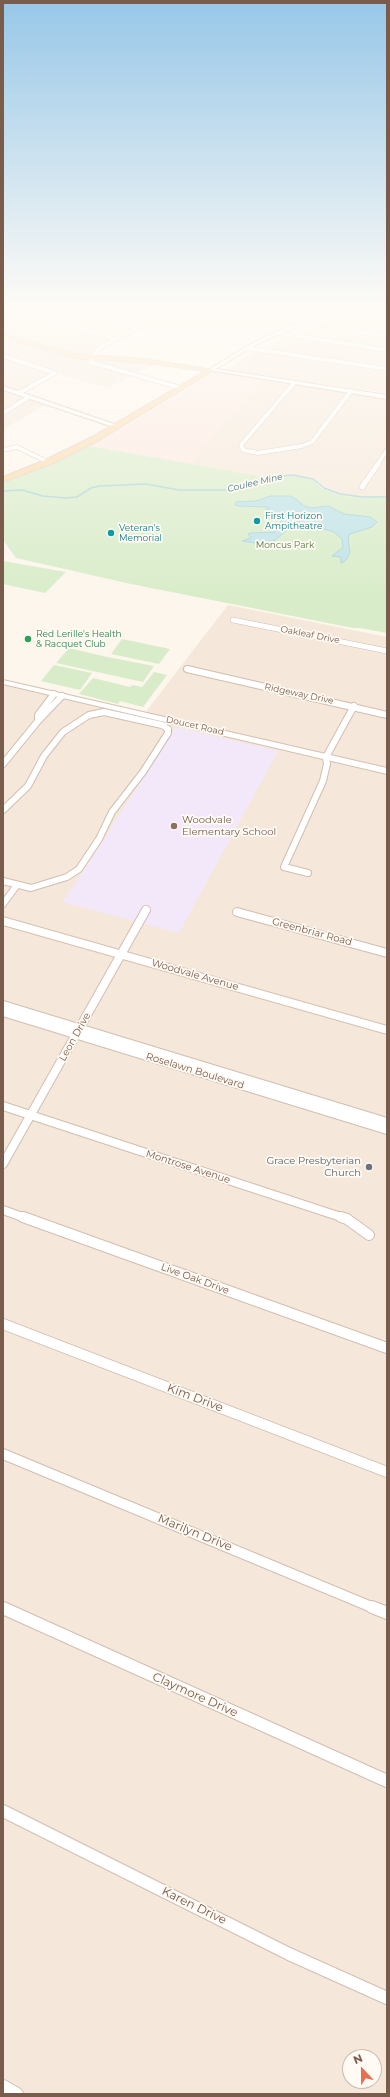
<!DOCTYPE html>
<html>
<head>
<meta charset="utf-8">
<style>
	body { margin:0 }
	#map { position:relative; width:390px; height:2097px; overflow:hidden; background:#fdf6ec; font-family:Montserrat,sans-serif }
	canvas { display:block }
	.frame { position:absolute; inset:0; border:4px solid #7a5c4d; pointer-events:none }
	.north { position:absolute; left:342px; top:2049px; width:40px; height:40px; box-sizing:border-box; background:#fffaf3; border:1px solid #cabbb1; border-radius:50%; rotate:338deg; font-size:11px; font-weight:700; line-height:16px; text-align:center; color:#7a5c4d }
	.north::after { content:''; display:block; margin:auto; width:14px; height:18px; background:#e76f51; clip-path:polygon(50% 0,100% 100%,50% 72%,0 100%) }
</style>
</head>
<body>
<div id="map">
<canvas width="390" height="2097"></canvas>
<div class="frame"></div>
<div class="north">N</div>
</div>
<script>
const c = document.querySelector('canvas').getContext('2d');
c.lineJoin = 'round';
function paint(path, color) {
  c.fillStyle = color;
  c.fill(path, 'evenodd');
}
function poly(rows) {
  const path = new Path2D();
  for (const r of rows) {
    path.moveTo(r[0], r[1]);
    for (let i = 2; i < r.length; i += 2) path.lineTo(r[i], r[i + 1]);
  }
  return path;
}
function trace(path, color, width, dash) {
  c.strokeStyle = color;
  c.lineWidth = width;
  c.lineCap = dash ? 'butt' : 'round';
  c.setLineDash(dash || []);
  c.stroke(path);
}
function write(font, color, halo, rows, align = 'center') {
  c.font = font + ' Montserrat,sans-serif';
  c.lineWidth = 3.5;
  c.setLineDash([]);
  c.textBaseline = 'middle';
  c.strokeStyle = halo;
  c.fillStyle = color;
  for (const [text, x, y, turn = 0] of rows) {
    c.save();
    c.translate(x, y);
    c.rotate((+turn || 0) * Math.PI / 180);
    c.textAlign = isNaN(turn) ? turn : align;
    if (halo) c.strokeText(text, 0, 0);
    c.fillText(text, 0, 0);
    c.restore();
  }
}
const residential = poly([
	[3,308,236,308,224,312,194,312,170,316,104,347,96,356,155,364,108,388,55,373,14,394,45,405,3,430],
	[364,308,387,308,387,393,227,370,251,354,295,333],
	[265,378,387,397,387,497,362,498,340,494,301,476,278,476,271,478,189,464],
	[228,605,387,637,387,2094,3,2094,3,682,145,713],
	[350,2057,374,2057,374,2081,350,2081]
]);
const commercial = poly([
	[215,371,265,378,189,464,90,446,131,423]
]);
const education = poly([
	[176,727,278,751,179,933,63,902]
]);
const green = poly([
	[90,446,271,478,278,476,300,476,312,480,323,489,339,495,362,498,387,498,387,633,360,628,353,628,131,584,16,558,3,540,3,483,42,468],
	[3,561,66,572,45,593,3,584],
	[122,639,170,649,159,664,111,654],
	[69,648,107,657,154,666,143,682,56,663],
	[54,665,92,673,80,690,41,681],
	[154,672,167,675,143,707,120,701,118,704,79,694,93,678,130,687,132,685,142,687]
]);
const water = poly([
	[271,496,290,496,296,499,304,506,311,508,328,506,344,514,370,517,377,522,372,527,350,534,348,538,350,553,346,560,341,563,341,557,332,556,343,547,342,539,334,532,320,528,303,527,287,530,275,540,263,544,242,541,251,538,248,534,251,533,275,532,282,524,279,517,265,510,269,508,267,507,238,506,235,505,236,502,256,501,271,496]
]);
const streamFar1 = poly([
	[368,308,387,311]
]);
const stream = poly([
	[3,491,22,490,43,496,65,498,77,497,91,488,100,486,146,484,179,490,229,490,278,476,293,475,313,479,324,488,340,494,362,497,387,497]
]);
const streetFar5 = poly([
	[7,308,115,339],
	[85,308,123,321,136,329,99,348,90,362,181,388],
	[291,308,320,317],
	[357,332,387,336],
	[277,333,387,350],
	[247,348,387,369],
	[3,356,55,373],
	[294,383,241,445,243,450,258,453,302,446,312,442,351,391],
	[19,393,55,373],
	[3,413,29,397],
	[3,450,17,447,48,462],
	[377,465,387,450]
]);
const streetFar4 = poly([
	[362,487,378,464],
	[233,620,387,651]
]);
const streetFar3 = poly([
	[187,669,387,715],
	[38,720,38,715,54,694],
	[3,764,38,721,62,696],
	[3,810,28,786,44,756,63,732,89,715,104,712,162,725,168,729,168,733,143,772,112,812,99,839,79,869,67,877,31,888,3,881],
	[308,873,284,867,323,781,327,764,326,757,354,706],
	[3,904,17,885]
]);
const streetFar2 = poly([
	[237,912,387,953],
	[3,1005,387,1122],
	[3,1012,387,1130],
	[3,1106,344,1218],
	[3,1164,146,910],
	[3,1210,25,1218]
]);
const streetFar1 = poly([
	[23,1217,387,1348],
	[341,1217,347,1219,369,1235],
	[3,1324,387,1472],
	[3,1454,374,1608]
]);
const street = poly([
	[372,1607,387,1613],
	[3,1608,387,1781],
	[3,1811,289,1954,387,1998],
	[3,2086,17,2094]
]);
const secondary = poly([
	[340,308,347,308,279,334,249,349,216,369,387,395,387,399,208,370,245,347,275,332,340,308],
	[3,386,120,426,121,427,116,428,3,390,3,386],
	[3,680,387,768,387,774,3,684,3,680],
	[3,917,387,1026,387,1034,3,925,3,917]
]);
const primary = poly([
	[3,334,75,354,146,359,214,370,98,441,51,464,3,482,3,477,45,460,92,437,205,371,146,363,75,358,3,338,3,334]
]);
const markers = [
	[257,521,4,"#0f9aa8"],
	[111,533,4,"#0f9aa8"],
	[28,639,4,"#2e9e5b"],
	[174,826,4,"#8d6e63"],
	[369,1167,4,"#6b7280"]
];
const farWaternames = [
	["Coulee Mine",255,483,-13]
];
const farCulturenames = [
	["First Horizon",265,516],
	["Ampitheatre",265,526],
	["Veteran's",119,528],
	["Memorial",119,538]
];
const farParknames = [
	["Moncus Park",285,545]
];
const farLeisurenames = [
	["Red Lerille's Health",36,634],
	["& Racquet Club",36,644]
];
const farStreetnames = [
	["Oakleaf Drive",310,635,11],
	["Ridgeway Drive",299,694,12],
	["Doucet Road",195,726,13]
];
const educationNames = [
	["Woodvale",182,820],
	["Elementary School",182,832]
];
const streetNames = [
	["Greenbriar Road",312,932,15],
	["Woodvale Avenue",195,975,16],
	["Leon Drive",75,1037,-61],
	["Roselawn Boulevard",195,1071,17],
	["Montrose Avenue",188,1167,18],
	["Live Oak Drive",195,1279,20]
];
const worshipNames = [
	["Grace Presbyterian",361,1161],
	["Church",361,1173]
];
const nearStreetnames = [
	["Kim Drive",195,1398,21],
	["Marilyn Drive",195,1533,22],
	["Claymore Drive",195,1695,24],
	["Karen Drive",194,1906,26]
];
paint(residential, '#f5e8da');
paint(commercial, '#fde8e0');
paint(education, '#f3e8fa');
paint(green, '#d8ecc9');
paint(water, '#bfe3e8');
trace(water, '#a5d3da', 1);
trace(streamFar1, '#a5d3da', 1);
trace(stream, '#a5d3da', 1.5);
trace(streetFar5, '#d1beb0', 5);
trace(streetFar4, '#d1beb0', 6);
trace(streetFar3, '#d1beb0', 8);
trace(streetFar2, '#d1beb0', 10);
trace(streetFar1, '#d1beb0', 12);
trace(street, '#d1beb0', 14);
trace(secondary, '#d6c0b0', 2);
trace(primary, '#dad1cd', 2);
trace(streetFar5, '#fff', 4);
trace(streetFar4, '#fff', 5);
trace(streetFar3, '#fff', 6);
trace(streetFar2, '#fff', 8);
trace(streetFar1, '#fff', 10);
trace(street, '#fff', 12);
paint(secondary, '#fff');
paint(primary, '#fbd9a5');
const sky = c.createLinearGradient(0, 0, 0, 602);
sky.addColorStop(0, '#97c7e8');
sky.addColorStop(0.51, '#fefbf6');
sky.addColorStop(1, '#fefbf600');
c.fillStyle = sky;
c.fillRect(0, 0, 390, 602);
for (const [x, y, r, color] of markers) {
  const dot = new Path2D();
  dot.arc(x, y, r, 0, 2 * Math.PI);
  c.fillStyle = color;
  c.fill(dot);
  trace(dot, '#fffaf3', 1.5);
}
write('italic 9px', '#437c86', '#fffaf3', farWaternames);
write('9px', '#0d838f', '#fffaf3', farCulturenames, 'left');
write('9px', '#537a41', '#fffaf3', farParknames);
write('9px', '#27864d', '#fffaf3', farLeisurenames, 'left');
write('9px', '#7a5c4d', '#fffaf3', farStreetnames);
write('10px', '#785e54', '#fffaf3', educationNames, 'left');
write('10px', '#7a5c4d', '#fffaf3', streetNames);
write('10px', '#5b616d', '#fffaf3', worshipNames, 'right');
write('12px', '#7a5c4d', '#fffaf3', nearStreetnames);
</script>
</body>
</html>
